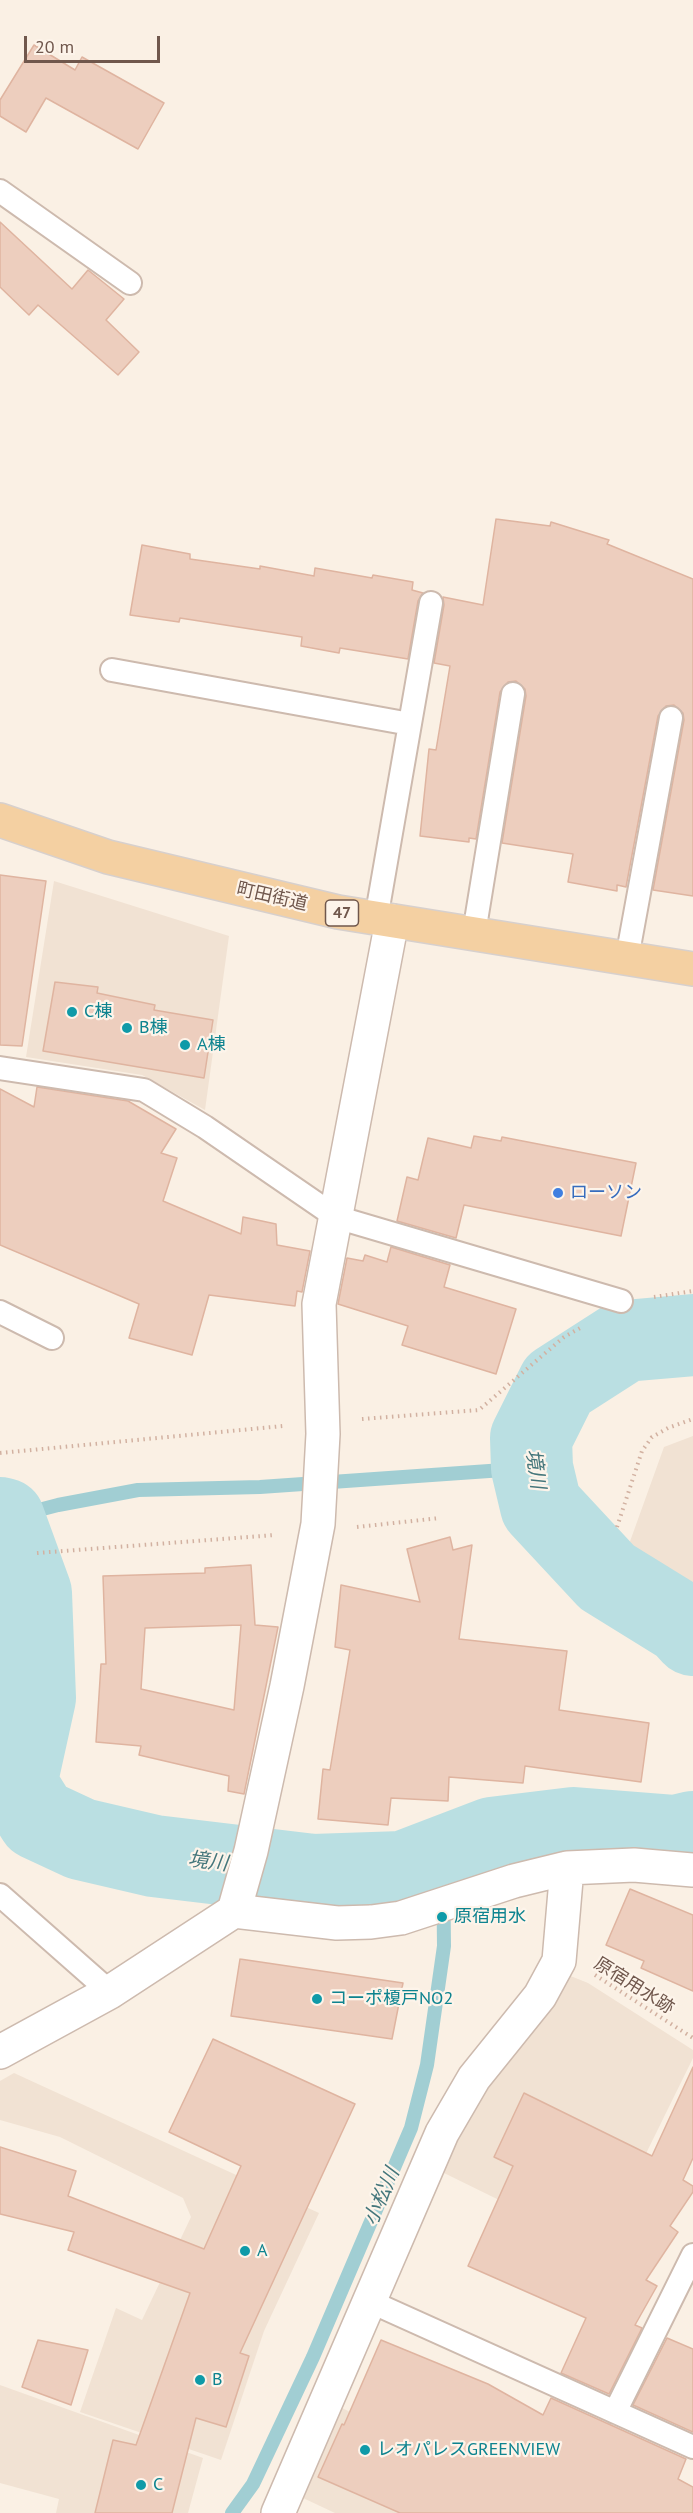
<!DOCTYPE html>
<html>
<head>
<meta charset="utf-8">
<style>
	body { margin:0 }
	#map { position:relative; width:693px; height:2513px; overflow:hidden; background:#faf0e4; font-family:"PT Sans",sans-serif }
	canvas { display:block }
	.scale { position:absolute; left:24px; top:36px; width:136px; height:27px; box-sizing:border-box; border:3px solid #70574c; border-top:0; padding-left:8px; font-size:18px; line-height:21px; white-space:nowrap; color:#70574c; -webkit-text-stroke:4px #fdf4ea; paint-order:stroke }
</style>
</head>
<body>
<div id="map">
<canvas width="693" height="2513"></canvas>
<div class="scale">20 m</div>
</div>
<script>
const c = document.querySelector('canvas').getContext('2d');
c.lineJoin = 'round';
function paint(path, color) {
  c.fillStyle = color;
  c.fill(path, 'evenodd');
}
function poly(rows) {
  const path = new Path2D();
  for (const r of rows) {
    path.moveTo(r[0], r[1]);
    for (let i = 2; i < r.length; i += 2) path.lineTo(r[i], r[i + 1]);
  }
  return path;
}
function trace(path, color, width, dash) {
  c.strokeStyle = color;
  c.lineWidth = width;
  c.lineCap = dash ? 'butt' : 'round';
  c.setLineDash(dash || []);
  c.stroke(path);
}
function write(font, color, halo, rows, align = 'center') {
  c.font = font + ' "PT Sans","Noto Sans JP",sans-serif';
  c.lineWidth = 4.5;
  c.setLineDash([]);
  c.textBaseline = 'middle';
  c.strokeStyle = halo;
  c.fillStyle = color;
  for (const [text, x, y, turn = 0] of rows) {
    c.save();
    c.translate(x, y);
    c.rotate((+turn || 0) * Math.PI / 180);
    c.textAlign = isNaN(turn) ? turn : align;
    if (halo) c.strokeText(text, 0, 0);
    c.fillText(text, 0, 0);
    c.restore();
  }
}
const residential = poly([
	[54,881,229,936,205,1110,142,1075,26,1057],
	[693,1436,693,1597,628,1547,664,1447],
	[568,1975,588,1983,693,2050,693,2058,599,2249,444,2173,461,2129,490,2082,531,2033],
	[14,2073,319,2213,264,2331,221,2460,80,2412,116,2308,142,2320,191,2217,183,2198,60,2137,0,2120,0,2081],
	[0,2385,203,2458,188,2513,56,2513,59,2499,0,2483],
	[342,2408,559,2513,335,2513,303,2498]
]);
const stream = poly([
	[4,1519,58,1505,138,1490,260,1487,532,1468],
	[232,2513,253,2484,313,2357,411,2128,427,2065,444,1946,443,1856]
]);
const river = poly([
	[693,1335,625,1341,558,1384,531,1438,532,1468,541,1506,607,1577,683,1624,693,1635],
	[0,1518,4,1519,31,1593,35,1698,16,1784,38,1819,81,1839,154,1856,313,1875,403,1872,492,1838,574,1828,676,1836,693,1832]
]);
const building = poly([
	[34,45,75,70,82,57,164,103,138,149,46,98,26,132,0,116,0,100,34,45],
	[0,222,72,289,88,270,124,299,106,320,139,352,118,375,38,305,29,315,0,287,0,222],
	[496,519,550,526,551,522,609,540,607,544,693,579,693,896,653,890,684,720,683,713,674,705,666,706,658,716,626,887,617,885,617,891,568,882,573,854,502,843,526,696,525,689,516,681,508,682,500,692,476,839,469,838,469,842,420,836,429,749,436,750,450,666,434,663,444,605,443,597,483,605,496,519],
	[142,545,190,554,190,559,260,569,260,566,314,576,315,568,372,578,373,575,413,582,412,590,423,593,418,601,408,659,340,648,339,653,301,646,302,637,180,618,179,622,130,615,142,545],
	[0,875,46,881,22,1046,0,1045,0,875],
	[55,982,98,987,97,993,155,1005,154,1010,213,1020,204,1078,43,1051,55,982],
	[37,1087,128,1101,176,1129,161,1153,177,1158,163,1201,241,1234,243,1217,276,1224,277,1245,310,1251,302,1292,297,1291,295,1306,209,1295,192,1355,129,1338,139,1304,0,1245,0,1089,34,1107,37,1087],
	[474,1136,501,1141,502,1137,636,1163,621,1236,464,1205,456,1238,397,1221,407,1177,418,1180,428,1138,471,1148,474,1136],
	[391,1247,450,1265,444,1287,516,1309,496,1374,402,1345,408,1326,338,1304,347,1258,363,1261,365,1255,387,1262,391,1247],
	[450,1537,453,1550,472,1545,459,1639,567,1651,559,1710,649,1723,641,1782,525,1766,523,1783,449,1777,448,1801,391,1798,388,1825,318,1819,323,1769,330,1770,350,1650,335,1647,341,1585,420,1602,407,1549,450,1537],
	[251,1565,255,1625,278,1627,244,1794,228,1791,229,1776,139,1755,141,1746,96,1742,101,1664,106,1664,103,1576,205,1573,205,1568,251,1565],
	[241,1625,234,1710,141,1689,145,1628,241,1625],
	[630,1889,693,1915,693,1991,641,1968,644,1961,606,1945,630,1889],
	[240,1959,403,1983,392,2039,231,2016,240,1959],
	[213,2039,355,2104,240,2353,249,2356,226,2427,196,2418,172,2513,95,2513,113,2440,136,2445,190,2293,68,2250,74,2232,0,2214,0,2147,76,2171,68,2196,204,2249,241,2166,169,2132,213,2039],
	[693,2067,693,2158,683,2180,693,2186,693,2192,670,2226,678,2232,646,2280,657,2286,635,2325,642,2328,609,2394,561,2373,586,2318,468,2266,513,2166,494,2157,524,2093,652,2156,693,2067],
	[667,2338,693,2349,693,2432,633,2405,667,2338],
	[38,2340,88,2350,71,2405,22,2387,38,2340],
	[381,2340,488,2384,543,2415,551,2398,686,2459,678,2479,693,2487,693,2513,400,2513,318,2477,342,2424,344,2425,381,2340]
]);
const path = poly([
	[654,1297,693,1291],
	[362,1419,479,1410,564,1337,582,1327],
	[0,1453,283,1426],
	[357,1527,440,1518],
	[617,1527,642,1451,652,1437,668,1428,693,1419],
	[37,1553,275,1535],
	[595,1975,693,2038]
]);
const service = poly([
	[0,191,130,283],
	[112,670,410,724],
	[376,919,431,603],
	[474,933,513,694],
	[627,958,671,718],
	[0,1068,144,1090,205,1127,336,1217,621,1301],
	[0,1312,52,1338],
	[0,1895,110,1992],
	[369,2301,693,2447],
	[615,2412,693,2255]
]);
const minor = poly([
	[234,1911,337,1923,371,1922,401,1918,514,1881,567,1868,634,1865,693,1870],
	[0,2052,110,1992,234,1911,251,1851,287,1686,318,1524,323,1434,319,1304,392,921],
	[278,2513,442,2133,474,2078,540,1996,559,1961,567,1868]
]);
const primary = poly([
	[0,820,108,857,338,912,693,969]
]);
const markers = [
	[72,1012,6,"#0f9aa8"],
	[127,1028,6,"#0f9aa8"],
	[185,1045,6,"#0f9aa8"],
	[558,1193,6,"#3f7fe0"],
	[442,1917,6,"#0f9aa8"],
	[317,1999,6,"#0f9aa8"],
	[245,2251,6,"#0f9aa8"],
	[200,2380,6,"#0f9aa8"],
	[365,2450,6,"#0f9aa8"],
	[141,2485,6,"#0f9aa8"]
];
const shields = [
	[342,913,33]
];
const shieldNames = [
	["47",342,913]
];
const streetNames = [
	["町田街道",272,897,13],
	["原宿用水跡",634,1986,32]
];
const cultureNames = [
	["C棟",84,1012],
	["B棟",139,1028],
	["A棟",197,1045],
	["原宿用水",454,1917],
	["コーポ榎戸NO2",329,1999],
	["A",257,2251],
	["B",212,2380],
	["レオパレスGREENVIEW",377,2450],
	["C",153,2485]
];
const shopNames = [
	["ローソン",570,1193]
];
const waterNames = [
	["境川",535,1469,82],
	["境川",208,1862,7],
	["小松川",382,2197,-67]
];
paint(residential, '#f1e2d3');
trace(stream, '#a1ced3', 14);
trace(river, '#badfe2', 82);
paint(building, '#edcebe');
trace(building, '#dfb4a0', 1.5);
trace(service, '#cdbaae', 26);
trace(minor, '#cdbaae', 36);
trace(primary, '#d7d0cd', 36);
trace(path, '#d2b1a1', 4, [1.5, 4.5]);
trace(service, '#fff', 22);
trace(minor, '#fff', 33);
trace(primary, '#f4d0a2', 33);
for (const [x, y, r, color] of markers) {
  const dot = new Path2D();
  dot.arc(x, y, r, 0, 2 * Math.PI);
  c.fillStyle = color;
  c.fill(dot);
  trace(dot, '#fdf4ea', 2);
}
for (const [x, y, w] of shields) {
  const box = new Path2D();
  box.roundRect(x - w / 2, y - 13, w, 26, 4.5);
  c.fillStyle = '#fdf4ea';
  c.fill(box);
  trace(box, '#70574c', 1.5);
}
write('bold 16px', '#70574c', null, shieldNames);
write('18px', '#70574c', '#fdf4ea', streetNames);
write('18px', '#0d838f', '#fdf4ea', cultureNames, 'left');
write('18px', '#366cbe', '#fdf4ea', shopNames, 'left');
write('italic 20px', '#44767b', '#fdf4ea', waterNames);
</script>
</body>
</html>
